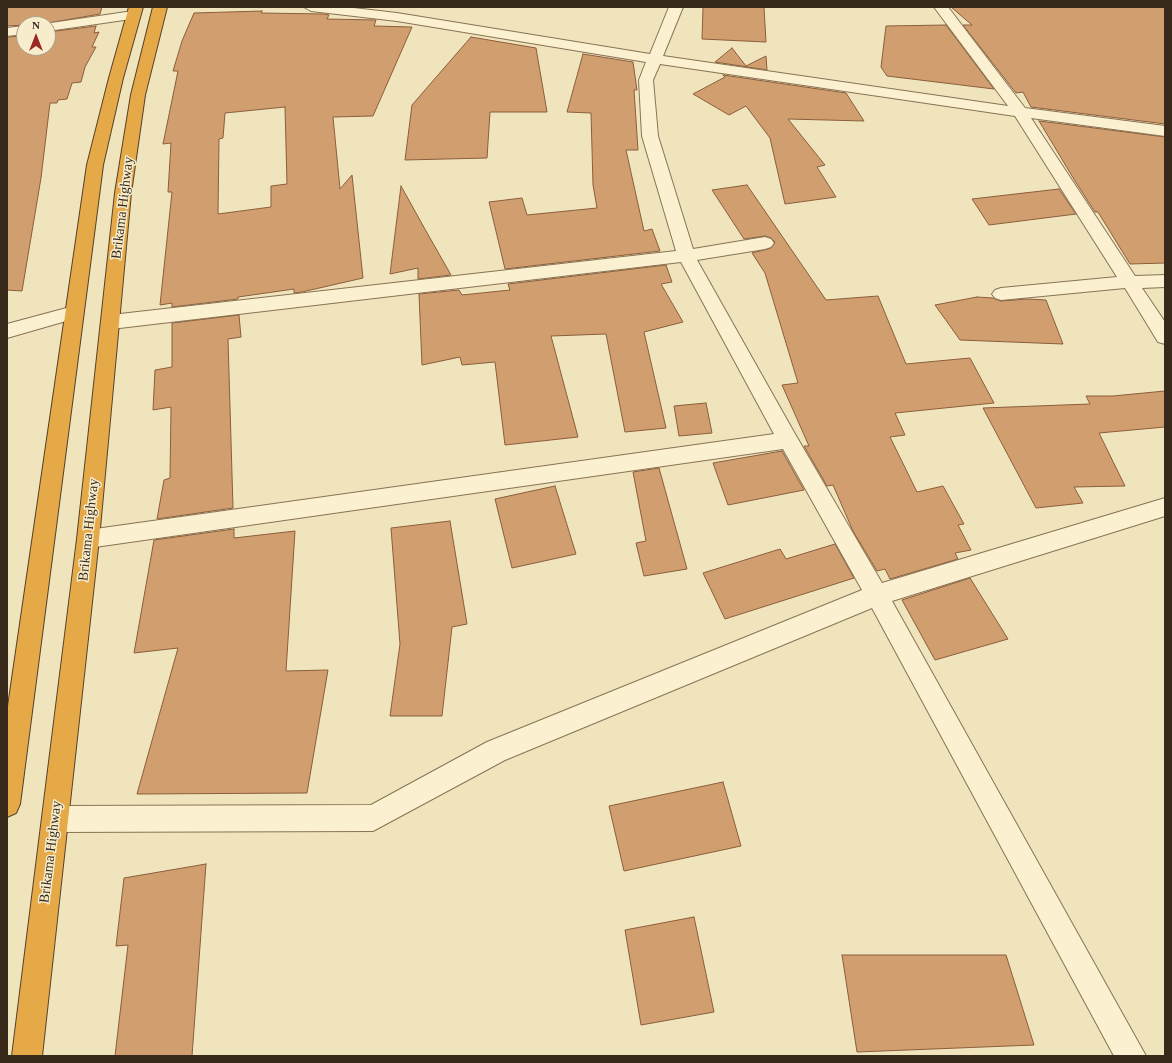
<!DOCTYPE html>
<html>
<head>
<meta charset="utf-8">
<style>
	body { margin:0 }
	#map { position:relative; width:1172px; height:1063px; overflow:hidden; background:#f0e4bd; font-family:Georgia,serif }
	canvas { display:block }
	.frame { position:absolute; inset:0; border:8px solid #372a1b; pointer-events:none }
	.north { position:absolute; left:16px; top:16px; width:40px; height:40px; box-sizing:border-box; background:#f7edcd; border:1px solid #aa9f86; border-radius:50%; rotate:0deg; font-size:11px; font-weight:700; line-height:16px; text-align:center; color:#372a1b }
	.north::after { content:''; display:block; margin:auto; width:14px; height:18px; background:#9b2822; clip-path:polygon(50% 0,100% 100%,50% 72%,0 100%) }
</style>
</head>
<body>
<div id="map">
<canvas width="1172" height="1063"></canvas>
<div class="frame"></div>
<div class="north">N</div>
</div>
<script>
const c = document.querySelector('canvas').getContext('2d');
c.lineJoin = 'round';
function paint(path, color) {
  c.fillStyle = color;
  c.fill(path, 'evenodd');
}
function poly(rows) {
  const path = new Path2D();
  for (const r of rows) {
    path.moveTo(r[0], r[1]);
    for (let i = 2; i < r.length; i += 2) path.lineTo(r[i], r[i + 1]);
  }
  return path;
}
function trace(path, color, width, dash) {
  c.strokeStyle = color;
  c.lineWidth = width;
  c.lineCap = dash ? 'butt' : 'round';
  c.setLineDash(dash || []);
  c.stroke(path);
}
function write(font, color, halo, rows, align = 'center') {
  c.font = font + ' Georgia,serif';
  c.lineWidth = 3;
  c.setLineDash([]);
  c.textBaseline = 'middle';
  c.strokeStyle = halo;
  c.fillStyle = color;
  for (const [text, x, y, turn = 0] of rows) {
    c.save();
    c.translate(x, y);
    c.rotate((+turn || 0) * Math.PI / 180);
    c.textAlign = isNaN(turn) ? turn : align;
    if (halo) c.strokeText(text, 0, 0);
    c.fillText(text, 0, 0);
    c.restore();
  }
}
const building = poly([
	[7,7,102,7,100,14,43,24,7,26,7,7],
	[703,7,764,7,766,42,702,39,703,7],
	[951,7,1165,7,1165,124,1031,107,1023,92,1016,93,963,25,972,25,951,7],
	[262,11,261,13,324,14,329,15,327,19,376,20,374,26,412,27,373,116,333,117,340,189,352,175,363,278,302,292,294,293,294,289,238,297,238,299,172,307,172,303,160,305,172,192,168,192,171,143,163,144,178,71,173,71,182,41,194,13,262,11],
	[285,107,287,184,271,186,271,207,218,214,219,139,223,138,225,113,285,107],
	[946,25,994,89,887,76,881,67,886,26,946,25],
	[96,26,94,33,99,32,92,47,96,47,85,67,81,82,72,83,67,99,58,100,57,103,50,103,41,178,22,291,7,290,7,37,24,36,24,48,48,48,48,32,96,26],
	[471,37,536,48,547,112,490,112,487,158,405,160,412,105,471,37],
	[732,48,746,66,766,56,767,70,715,62,732,48],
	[583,54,633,62,637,90,634,90,638,150,626,150,644,231,652,229,660,251,505,269,489,202,522,198,527,215,597,208,593,185,591,113,567,112,583,54],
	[723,75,846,93,864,121,788,119,825,165,817,167,836,197,785,204,770,138,746,106,729,115,693,94,725,77,723,75],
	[1039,121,1165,137,1165,263,1130,264,1098,212,1095,212,1075,181,1039,121],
	[747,185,826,300,878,296,906,364,970,358,994,403,895,413,905,435,890,437,917,492,943,486,964,524,958,525,971,550,955,553,958,559,890,579,885,569,877,571,853,531,833,485,827,486,804,446,809,446,782,385,798,383,765,273,752,253,771,248,775,242,771,238,765,236,744,239,712,190,747,185],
	[401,186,426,231,451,275,418,279,418,268,390,274,401,186],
	[1059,189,1076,214,989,225,972,199,1059,189],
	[666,265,672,282,661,284,683,322,644,332,666,428,625,432,606,334,551,336,578,437,505,445,495,362,462,365,460,357,422,365,419,294,459,290,462,295,510,290,508,284,666,265],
	[977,297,993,298,1001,301,1027,299,1046,300,1063,344,960,340,935,305,977,297],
	[239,315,241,337,228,339,233,508,157,519,164,480,170,478,171,407,153,410,155,370,172,367,172,323,239,315],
	[1165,391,1165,427,1099,433,1125,486,1074,487,1083,503,1036,508,983,408,1090,404,1086,396,1113,396,1165,391],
	[706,403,712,433,679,436,674,406,706,403],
	[782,451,804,490,728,505,713,463,782,451],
	[659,468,687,569,644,576,636,543,646,541,633,472,659,468],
	[555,486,576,554,512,568,495,499,555,486],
	[450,521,467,624,452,627,442,716,390,716,400,644,391,528,450,521],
	[234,529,234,538,295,531,286,671,328,670,307,793,137,794,178,648,134,653,154,540,234,529],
	[835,544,854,578,725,619,703,573,780,549,786,559,835,544],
	[970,578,1008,639,935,660,902,600,970,578],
	[723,782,741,846,624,871,609,806,723,782],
	[206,864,192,1056,115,1056,128,945,116,946,124,878,206,864],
	[694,917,714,1012,641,1025,625,930,694,917],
	[842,955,1006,955,1034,1045,857,1052,842,955]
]);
const minor = poly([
	[304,7,345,7,397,13,650,54,669,7,683,7,663,56,1008,106,934,7,948,7,1025,108,1165,126,1165,136,1031,118,1135,276,1165,275,1165,287,1142,288,1165,322,1165,344,1158,342,1125,288,1001,300,995,298,992,294,995,290,1001,288,1117,277,1015,116,660,64,653,80,658,136,693,249,765,237,771,239,774,243,771,247,765,249,697,260,795,434,882,583,1165,498,1165,516,892,601,1146,1056,1114,1056,872,608,505,760,373,831,55,832,45,829,42,819,45,809,55,806,371,805,487,742,862,590,783,449,88,548,80,546,77,539,80,532,88,530,774,434,681,262,111,329,104,327,102,322,104,317,111,315,676,251,642,136,639,80,646,62,397,21,311,11,304,7],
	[133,11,138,12,140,15,138,18,48,31,48,24,44,24,133,11],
	[24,26,24,34,7,36,7,28,24,26],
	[74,306,80,307,83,312,80,317,7,338,7,324,74,306]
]);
const highway = poly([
	[129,7,143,7,123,78,103,165,20,804,16,813,7,817,7,713,87,165,109,78,129,7],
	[153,7,167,7,145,95,131,193,99,539,42,1056,12,1056,77,539,115,193,131,95,153,7]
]);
const streetNames = [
	["Brikama Highway",123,208,-83],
	["Brikama Highway",89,530,-84],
	["Brikama Highway",51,852,-83]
];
paint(building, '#d19e70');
trace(building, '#895e3a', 1);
trace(minor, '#897355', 2);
trace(highway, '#56412a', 2);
paint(minor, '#fbf0d0');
paint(highway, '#e6a947');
write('14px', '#372a1b', '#f7edcd', streetNames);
</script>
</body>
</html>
